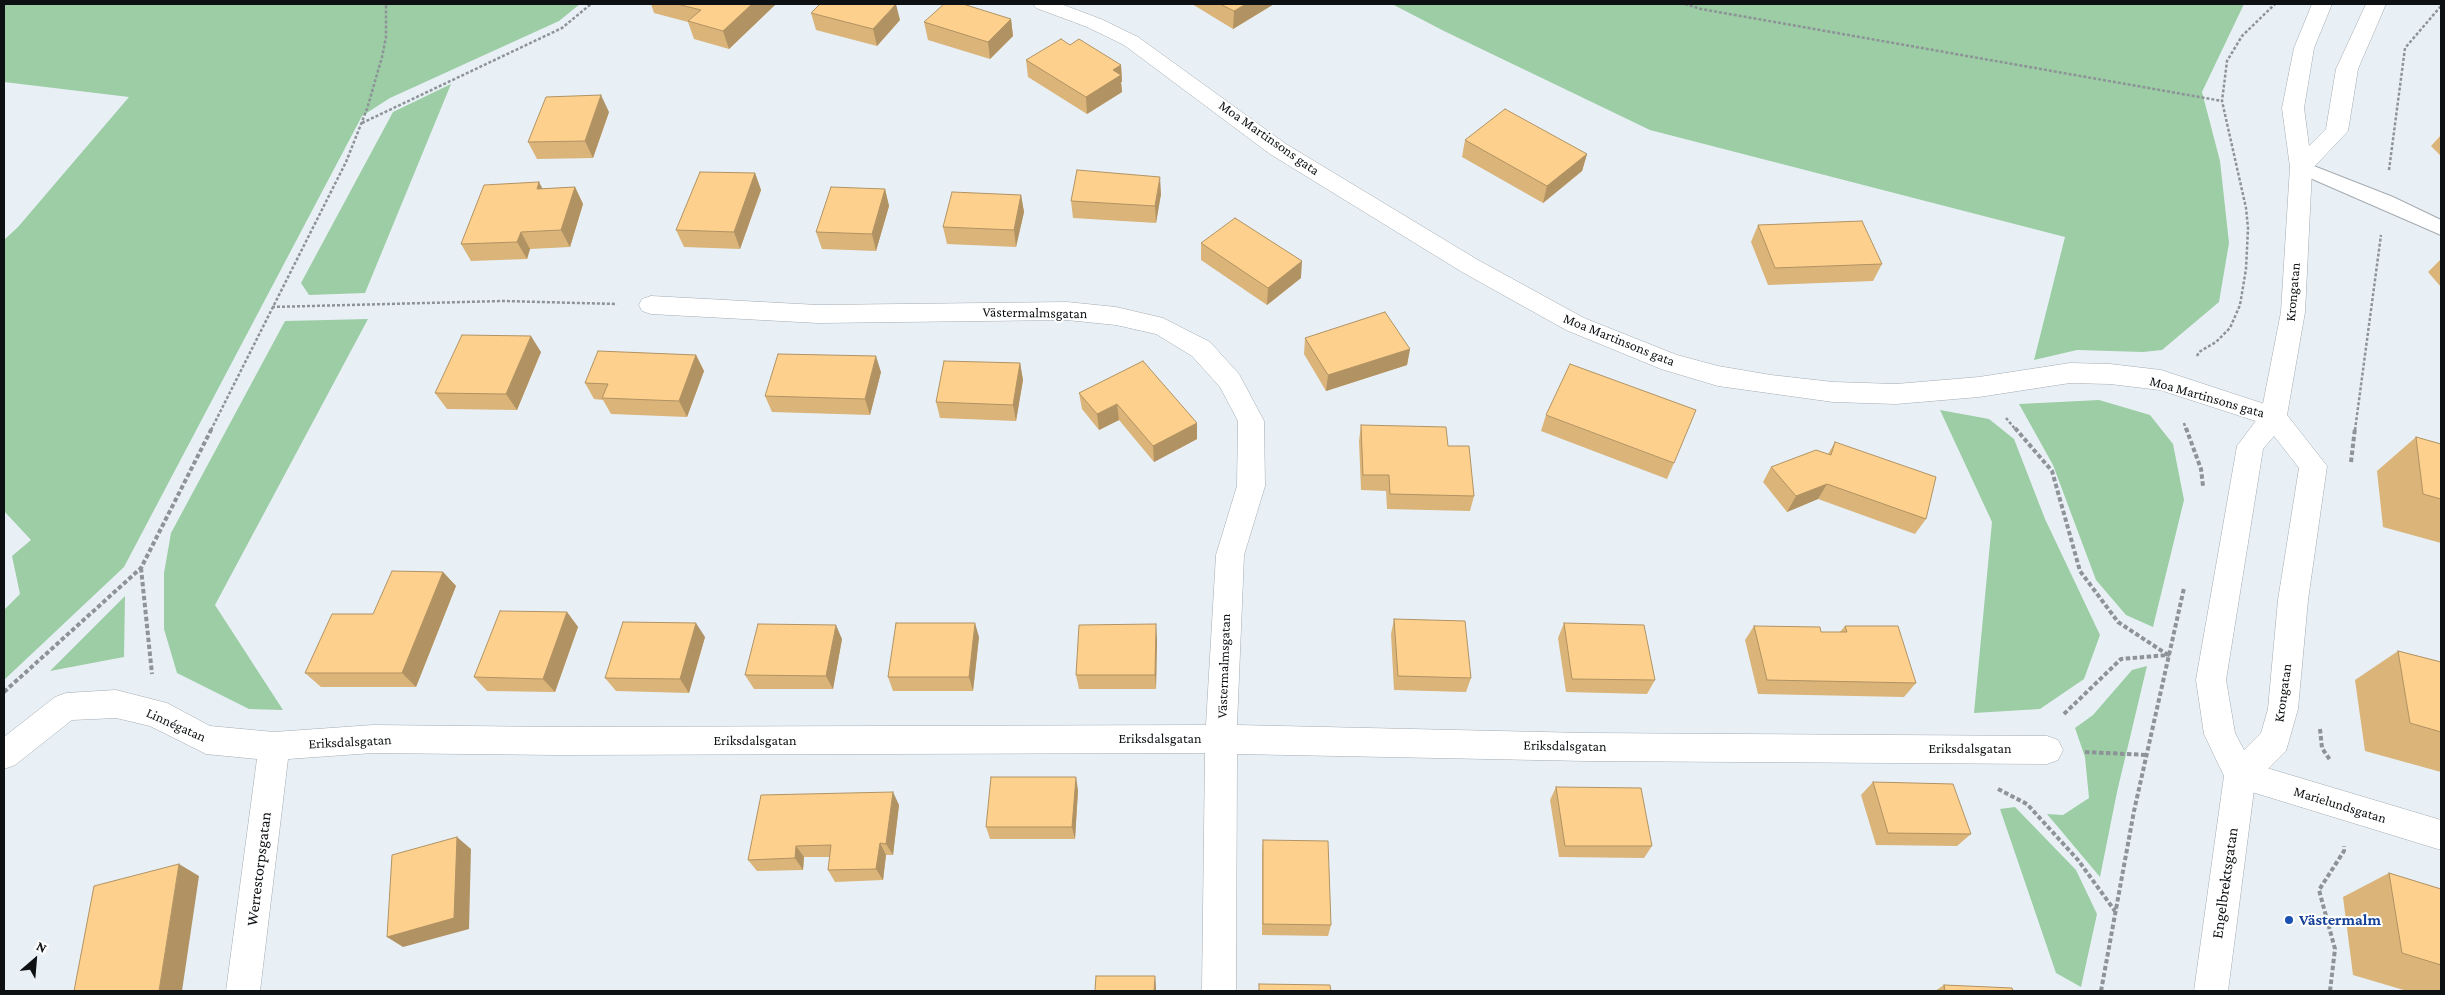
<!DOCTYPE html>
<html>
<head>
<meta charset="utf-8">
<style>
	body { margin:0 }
	#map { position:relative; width:2445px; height:995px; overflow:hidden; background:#e8f0f6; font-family:"Crimson Pro",serif }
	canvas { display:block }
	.frame { position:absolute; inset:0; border:5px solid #0e1113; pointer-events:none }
	.north { position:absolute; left:10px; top:935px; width:50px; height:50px; -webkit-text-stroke:4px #fff; paint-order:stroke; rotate:27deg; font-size:14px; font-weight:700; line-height:20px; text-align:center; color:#0e1113 }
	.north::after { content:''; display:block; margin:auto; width:18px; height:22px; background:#0e1113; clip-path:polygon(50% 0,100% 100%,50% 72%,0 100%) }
</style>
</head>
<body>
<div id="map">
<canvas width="2445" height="995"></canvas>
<div class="frame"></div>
<div class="north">N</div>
</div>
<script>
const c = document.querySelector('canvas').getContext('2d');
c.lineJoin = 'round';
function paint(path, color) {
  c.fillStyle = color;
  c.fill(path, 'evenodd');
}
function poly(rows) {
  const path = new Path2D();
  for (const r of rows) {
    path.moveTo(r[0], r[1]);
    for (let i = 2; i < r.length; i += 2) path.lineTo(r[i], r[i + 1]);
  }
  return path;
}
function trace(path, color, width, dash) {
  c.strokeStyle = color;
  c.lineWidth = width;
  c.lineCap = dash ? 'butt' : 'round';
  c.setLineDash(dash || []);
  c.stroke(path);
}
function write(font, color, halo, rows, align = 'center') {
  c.font = font + ' "Crimson Pro",serif';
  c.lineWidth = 4;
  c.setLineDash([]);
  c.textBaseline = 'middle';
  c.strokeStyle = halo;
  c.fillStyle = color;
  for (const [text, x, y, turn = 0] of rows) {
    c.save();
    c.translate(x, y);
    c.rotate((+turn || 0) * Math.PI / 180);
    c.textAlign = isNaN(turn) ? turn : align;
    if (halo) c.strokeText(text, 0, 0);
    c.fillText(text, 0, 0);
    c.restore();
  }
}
const green = poly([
	[4,4,580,4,559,21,390,98,362,116,124,567,4,680,4,610,20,594,12,556,31,540,4,511,4,240,18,227,129,97,4,82],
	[1392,4,2244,4,2202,92,2220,161,2229,243,2219,302,2162,350,2143,352,2077,350,2034,360,2065,237,1650,130,1444,31],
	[451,84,365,293,309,295,301,283,393,112],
	[368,319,215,605,283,710,249,709,177,673,164,629,164,573,171,533,285,321],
	[2099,400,2150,415,2173,444,2184,500,2153,627,2126,615,2096,580,2053,465,2019,404],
	[1940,410,1989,419,2014,439,2045,519,2100,635,2084,679,2040,709,1974,713,1992,522],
	[125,596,124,657,50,671],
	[2147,666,2117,792,2100,877,2047,814,2063,815,2089,798,2085,757,2075,728,2093,715,2132,670],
	[2015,807,2076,870,2097,914,2081,987,2056,973,2000,809]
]);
const pathFar1 = poly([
	[1685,4,1701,9,2222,101],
	[362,123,562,28,591,4],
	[2389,170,2405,48,2441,6],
	[272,307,503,301,617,304],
	[2197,356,2199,352,2216,342,2230,328,2240,305,2246,269,2248,228,2246,208,2222,101,2227,61,2242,36,2275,4],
	[2006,418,2016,430],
	[2184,423,2186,430],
	[211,430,346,162,367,109,382,57,386,37,386,4],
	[2355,430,2381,235]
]);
const path = poly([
	[2015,428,2052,471,2080,571,2118,622,2168,655,2121,659,2063,715],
	[2186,428,2201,469,2203,486],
	[2351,462,2355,428],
	[141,568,152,674],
	[4,692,141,568,212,428],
	[2320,729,2322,748,2330,760],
	[2085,752,2147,755],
	[1998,789,2027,804,2078,860,2115,911],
	[2101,991,2134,811,2184,588],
	[2330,991,2335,949,2319,890,2344,851,2344,846]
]);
const lane = poly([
	[2301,161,2393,197,2441,220,2441,235,2294,171,2292,167,2294,163,2301,161]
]);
const street = poly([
	[1033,4,1061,4,1101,19,1138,37,1286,144,1478,260,1584,318,1677,355,1718,366,1771,375,1833,382,1896,384,1979,377,2070,363,2110,364,2161,370,2283,410,2287,417,2283,424,2274,427,2160,390,2110,384,2070,383,1979,397,1896,404,1833,402,1718,386,1661,369,1566,330,1462,272,1270,154,1124,45,1087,27,1036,8,1033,4],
	[651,296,818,305,1067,302,1116,307,1163,318,1210,342,1239,374,1264,421,1265,486,1244,555,1237,725,1586,733,2047,736,2058,740,2063,750,2058,760,2047,764,1586,761,1237,754,1236,991,1202,991,1205,753,559,755,373,753,288,759,260,991,226,991,257,759,206,754,150,726,116,718,72,720,15,765,4,769,4,737,55,697,66,693,116,690,167,703,210,726,274,732,373,725,559,727,1206,725,1216,555,1237,486,1238,421,1220,387,1192,356,1156,334,1116,325,1067,320,818,323,651,314,642,311,639,305,642,299,651,296],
	[2240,760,2441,820,2441,850,2229,785,2224,775,2229,765,2240,760]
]);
const secondary = poly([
	[2312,4,2332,4,2314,48,2304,108,2309,146,2326,129,2336,69,2366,4,2386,4,2358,69,2348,131,2312,169,2305,312,2287,415,2327,466,2308,600,2298,709,2286,751,2255,782,2228,991,2194,991,2224,776,2204,734,2196,680,2237,446,2261,414,2281,312,2290,167,2282,108,2294,48,2312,4],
	[2274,436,2299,468,2278,600,2268,709,2261,733,2244,750,2235,733,2226,680,2263,449,2274,436]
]);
const wall = poly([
	[651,4,776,4,729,49,694,39,688,22,654,13],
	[1192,4,1274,4,1233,29],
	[811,13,900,20,877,46,816,30],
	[1011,19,1013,36,990,59,928,40,924,22],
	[1070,45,1121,65,1122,82,1121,82,1122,92,1087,114,1028,77,1026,60],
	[609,112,593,158,537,159,528,142],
	[2441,135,2441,156,2431,146],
	[1465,140,1587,154,1582,171,1543,203,1462,157],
	[755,173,761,190,740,249,684,247,676,230],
	[575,187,583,204,570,247,530,249,527,259,471,261,461,244,542,189],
	[885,189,889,206,876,251,822,249,816,232],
	[1161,194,1156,223,1073,218,1071,201],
	[1021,195,1024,212,1016,247,947,244,943,227],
	[1758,225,1882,264,1873,281,1768,285,1751,242],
	[1201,243,1301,278,1267,305,1201,260],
	[2441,259,2441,287,2428,272],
	[1305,338,1410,349,1407,365,1326,391,1304,354],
	[541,352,517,410,447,409,435,393],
	[696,355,704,371,687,417,611,414,603,400,594,399,585,383],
	[1020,363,1023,380,1016,421,940,418,936,402],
	[881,372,870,415,772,412,765,396],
	[1079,393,1197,423,1197,439,1154,462,1119,420,1099,430,1082,409],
	[1546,415,1674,463,1667,479,1541,431],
	[1361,425,1448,446,1474,496,1470,511,1387,509,1386,491,1361,490,1359,441],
	[2416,437,2441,444,2441,543,2383,527,2377,471],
	[1835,442,1926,519,1915,534,1818,499,1787,512,1763,482,1771,467,1828,454],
	[443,572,456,586,416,687,321,687,305,673,373,614],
	[567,612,578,627,555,692,487,691,474,677],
	[1394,619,1471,678,1466,692,1394,690,1391,634],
	[1564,623,1655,680,1647,694,1566,692,1558,638],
	[1754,626,1821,632,1840,632,1845,626,1916,683,1904,697,1758,694,1745,640],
	[705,637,689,693,616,691,605,678],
	[979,637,973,691,893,691,888,677],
	[842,639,833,689,754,689,745,675],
	[1157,639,1156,689,1079,689,1076,675],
	[2398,651,2441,662,2441,772,2365,751,2355,680],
	[1873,782,1971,834,1957,846,1876,845,1861,795],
	[1556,787,1652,846,1644,858,1559,857,1550,800],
	[1078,790,1075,839,990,839,986,827],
	[899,805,893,855,886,855,883,880,835,882,828,870,830,857,804,857,803,870,757,871,748,860],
	[1263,840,1331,925,1328,936,1262,935,1262,852],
	[2389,873,2441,889,2441,991,2407,991,2353,975,2343,897],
	[1944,985,2013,991,1935,991]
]);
const shadedWall = poly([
	[752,4,776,4,729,49,723,31],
	[896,4,900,20,877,46,873,29],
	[1246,4,1274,4,1233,29,1234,11],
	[1011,19,1013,36,990,59,988,42],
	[1121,65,1122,82,1121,82,1122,92,1087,114,1086,97,1113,70],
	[601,95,609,112,593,158,585,141],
	[1587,154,1582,171,1543,203,1547,186],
	[755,173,761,190,740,249,734,232],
	[1160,177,1161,194,1156,223,1155,206],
	[539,182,548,199,537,189],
	[575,187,583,204,570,247,561,230],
	[885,189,889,206,876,251,872,234],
	[1021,195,1024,212,1016,247,1014,230],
	[521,232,530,249,527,259,517,242],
	[1302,261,1301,278,1267,305,1268,288],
	[531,336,541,352,517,410,506,394],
	[1410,349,1407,365,1326,391,1328,375],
	[696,355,704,371,687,417,679,401],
	[876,356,881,372,870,415,865,399],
	[1020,363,1023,380,1016,421,1013,405],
	[1117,404,1119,420,1099,430,1097,414],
	[1197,423,1197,439,1154,462,1153,446],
	[1827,484,1818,499,1787,512,1796,496],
	[443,572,456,586,416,687,402,673],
	[567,612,578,627,555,692,543,679],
	[696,623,705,637,689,693,680,679],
	[975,623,979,637,973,691,969,677],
	[1156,624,1157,639,1156,689,1155,675],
	[836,625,842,639,833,689,826,676],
	[1076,777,1078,790,1075,839,1072,827],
	[893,792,899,805,893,855,886,844],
	[457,837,471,849,469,929,403,947,387,937],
	[880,843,886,855,883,880,876,869],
	[796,846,804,857,803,870,795,858],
	[179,864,199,876,182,991,159,991],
	[1155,976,1156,986,1156,991,1154,991]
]);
const building = poly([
	[677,4,752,4,723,31,688,21,701,10,677,4],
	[820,4,896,4,873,29,811,13,820,4],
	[944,4,963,4,1011,19,988,42,924,22,944,4],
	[1220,4,1246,4,1234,11,1220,4],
	[1061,39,1070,45,1079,39,1121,65,1113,70,1121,75,1086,97,1026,60,1061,39],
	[601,95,585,141,528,142,546,97,601,95],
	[1505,109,1587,154,1547,186,1465,140,1505,109],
	[1077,170,1160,177,1155,206,1071,201,1077,170],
	[700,172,755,173,734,232,676,230,700,172],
	[539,182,537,189,575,187,561,230,521,232,517,242,461,244,484,185,539,182],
	[831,187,885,189,872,234,816,232,831,187],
	[952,192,1021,195,1014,230,943,227,952,192],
	[1235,218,1302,261,1268,288,1201,243,1235,218],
	[1862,221,1882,264,1775,268,1758,225,1862,221],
	[1385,312,1410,349,1328,375,1305,338,1385,312],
	[462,335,531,336,506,394,435,393,462,335],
	[598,351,696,355,679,401,602,398,608,384,585,383,598,351],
	[778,354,876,356,865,399,765,396,778,354],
	[944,361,1020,363,1013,405,936,402,944,361],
	[1143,361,1197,423,1153,446,1117,404,1097,414,1079,393,1143,361],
	[1570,364,1696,410,1674,463,1546,415,1570,364],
	[1361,425,1446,427,1448,446,1469,446,1474,496,1390,494,1389,475,1363,475,1361,425],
	[2416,437,2441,444,2441,499,2423,494,2416,437],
	[1835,442,1936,477,1926,519,1827,484,1796,496,1771,467,1816,450,1831,455,1835,442],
	[392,571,443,572,402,673,305,673,332,614,373,614,392,571],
	[500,611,567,612,543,679,474,677,500,611],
	[1394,619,1465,621,1471,678,1398,676,1394,619],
	[623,622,696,623,680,679,605,678,623,622],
	[896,623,975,623,969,677,888,677,896,623],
	[1564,623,1644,625,1655,680,1572,679,1564,623],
	[758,624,836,625,826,676,745,675,758,624],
	[1156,624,1155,675,1076,675,1079,625,1156,624],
	[1754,626,1820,627,1821,632,1847,632,1845,626,1898,626,1916,683,1767,680,1754,626],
	[2398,651,2441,662,2441,732,2410,723,2398,651],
	[991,777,1076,777,1072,827,986,827,991,777],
	[1873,782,1953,784,1971,834,1888,833,1873,782],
	[1556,787,1641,788,1652,846,1565,846,1556,787],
	[893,792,886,844,880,843,876,869,828,870,831,845,796,846,795,858,748,860,761,795,893,792],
	[457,837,454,918,387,937,392,855,457,837],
	[1263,840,1328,841,1331,925,1263,924,1263,840],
	[179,864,159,991,74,991,94,886,179,864],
	[2389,873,2441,889,2441,965,2402,953,2389,873],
	[1096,976,1155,976,1154,991,1095,991,1096,976],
	[1259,984,1330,985,1331,991,1259,991,1259,984],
	[1944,985,2012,988,2013,991,1945,991,1944,985]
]);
const markers = [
	[2289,920,5,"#1a4fb4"]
];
const streetNames = [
	["Moa Martinsons gata",1269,138,35],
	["Krongatan",2293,292,-85],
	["Västermalmsgatan",1035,313,1],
	["Moa Martinsons gata",1619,340,22],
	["Moa Martinsons gata",2207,397,16],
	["Västermalmsgatan",1224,666,-88],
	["Krongatan",2283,693,-82],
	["Linnégatan",176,725,24],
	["Eriksdalsgatan",1160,739],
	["Eriksdalsgatan",755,741],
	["Eriksdalsgatan",350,742,-3],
	["Eriksdalsgatan",1565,746,1],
	["Eriksdalsgatan",1970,749],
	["Marielundsgatan",2340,805,17]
];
const nearStreetnames = [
	["Werrestorpsgatan",259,869,-83],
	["Engelbrektsgatan",2225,883,-82]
];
const nearTransitnames = [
	["Västermalm",2299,920]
];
paint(green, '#9ccda4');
trace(lane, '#a4abb1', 2);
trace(street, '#a4abb1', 1);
trace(secondary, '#a4abb1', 1);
trace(pathFar1, '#8d9397', 2.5, [3, 2]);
trace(path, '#8d9397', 4, [4.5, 2.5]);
paint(lane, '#fff');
paint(street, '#fff');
paint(secondary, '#fff');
paint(wall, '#dab479');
paint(shadedWall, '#b19263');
paint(building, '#fdd18d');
trace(building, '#b19263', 1);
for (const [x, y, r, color] of markers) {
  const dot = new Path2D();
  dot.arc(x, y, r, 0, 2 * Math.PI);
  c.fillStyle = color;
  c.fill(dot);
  trace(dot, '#fff', 2);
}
write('14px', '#0e1113', '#fff', streetNames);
write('16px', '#0e1113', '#fff', nearStreetnames);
write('bold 16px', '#164399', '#fff', nearTransitnames, 'left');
</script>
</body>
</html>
